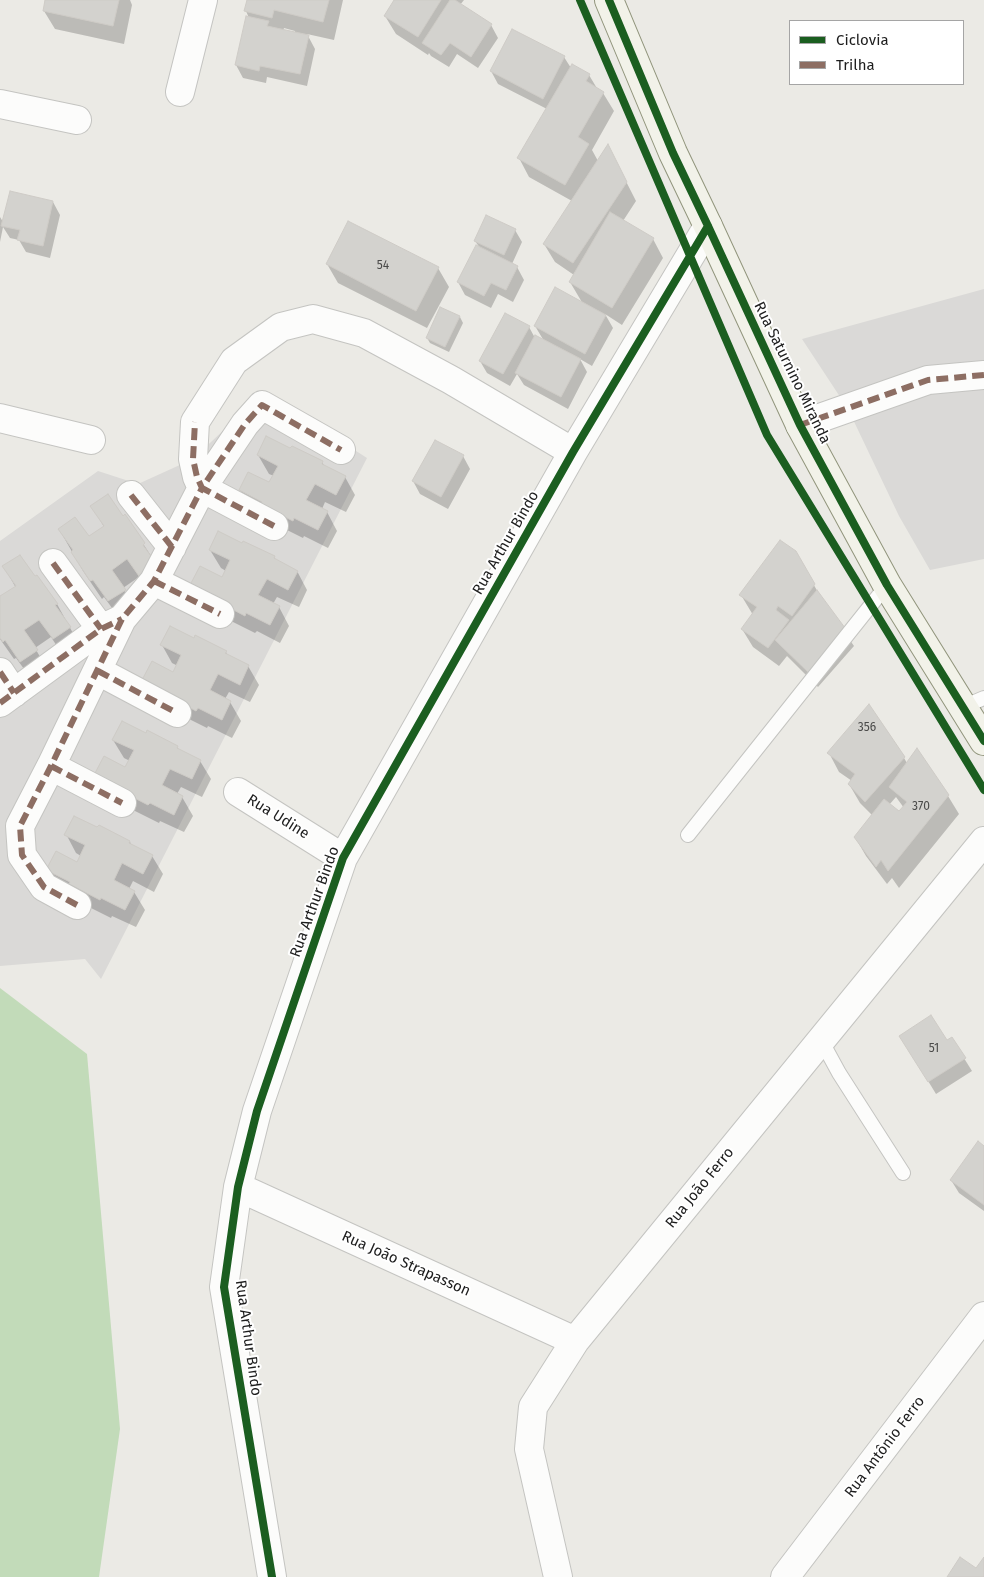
<!DOCTYPE html>
<html>
<head>
<meta charset="utf-8">
<style>
	body { margin:0 }
	#map { position:relative; width:984px; height:1577px; overflow:hidden; background:#ebeae5; font-family:"Fira Sans",sans-serif }
	canvas { display:block }
	.legend { position:absolute; left:789px; top:20px; width:175px; height:65px; box-sizing:border-box; background:#fff; border:1px solid #a5a5a5; margin:0; padding:6px 9px; list-style:none; font-size:15px; color:#1d1d1d }
	.legend li { display:flex; align-items:center; gap:10px; height:25px }
	.legend b { width:25px; border:1px solid #a5a5a5 }
</style>
</head>
<body>
<div id="map">
<canvas width="984" height="1577"></canvas>
<ul class="legend">
<li><b style="height:6px;background:#1b5e20"></b>Ciclovia</li>
<li><b style="height:6px;background:#8d6e63"></b>Trilha</li>
</ul>
</div>
<script>
const c = document.querySelector('canvas').getContext('2d');
c.lineJoin = 'round';
function paint(path, color) {
  c.fillStyle = color;
  c.fill(path, 'evenodd');
}
function poly(rows) {
  const path = new Path2D();
  for (const r of rows) {
    path.moveTo(r[0], r[1]);
    for (let i = 2; i < r.length; i += 2) path.lineTo(r[i], r[i + 1]);
  }
  return path;
}
function trace(path, color, width, dash) {
  c.strokeStyle = color;
  c.lineWidth = width;
  c.lineCap = dash ? 'butt' : 'round';
  c.setLineDash(dash || []);
  c.stroke(path);
}
function write(font, color, halo, rows, align = 'center') {
  c.font = font + ' "Fira Sans",sans-serif';
  c.lineWidth = 4;
  c.setLineDash([]);
  c.textBaseline = 'middle';
  c.strokeStyle = halo;
  c.fillStyle = color;
  for (const [text, x, y, turn = 0] of rows) {
    c.save();
    c.translate(x, y);
    c.rotate((+turn || 0) * Math.PI / 180);
    c.textAlign = isNaN(turn) ? turn : align;
    if (halo) c.strokeText(text, 0, 0);
    c.fillText(text, 0, 0);
    c.restore();
  }
}
const residential = poly([
	[984,289,984,559,930,570,899,516,848,409,802,339],
	[264,392,367,458,101,979,85,959,0,966,0,541,98,471,138,484,193,459]
]);
const forest = poly([
	[0,988,87,1054,120,1429,99,1577,0,1577]
]);
const shadow = poly([
	[47,0,130,0,132,5,124,44,55,29,44,11],
	[248,0,343,0,334,40,307,34,315,49,307,86,267,77,266,83,243,78,236,65,249,18,246,11],
	[284,28,295,31,295,33,283,31],
	[395,0,464,0,460,5,491,25,498,38,478,68,457,54,449,67,431,56,429,53,428,55,396,34,385,16],
	[564,57,571,68,589,75,598,90,603,93,614,111,592,150,598,161,608,146,636,201,623,221,653,239,663,258,622,325,605,314,613,328,592,366,580,359,587,372,568,409,524,385,517,374,510,386,487,373,480,361,529,327,535,338,544,341,535,326,583,304,570,282,574,275,555,262,544,244,572,201,529,177,519,158,547,109,498,84,491,71],
	[53,202,60,215,50,258,26,252,19,240,10,238,3,227,0,242,0,217,3,222],
	[515,230,522,242,512,264,517,267,524,280,513,302,498,294,491,308,465,295,458,282,480,248,475,241],
	[327,264,438,268,449,287,427,328,338,283],
	[441,309,460,317,463,323,449,352,430,343,427,338],
	[258,455,322,462,325,467,345,477,355,495,346,512,325,502,322,509,327,512,337,531,328,548,304,536,303,538,273,523,251,509,240,490,270,484,274,476,269,474],
	[463,456,470,469,448,509,420,494,413,481],
	[92,506,123,518,125,516,155,562,152,596,139,577,123,588,135,609,120,619,104,597,102,599,83,571,59,529,88,538,104,527],
	[242,544,274,557,276,561,297,571,307,590,299,607,277,597,273,604,279,607,289,626,280,643,257,631,255,633,225,618,222,579,226,571,221,568,210,550],
	[795,552,823,601,854,646,818,687,787,656,779,666,753,647,742,629,753,615,741,595],
	[4,567,35,578,57,604,80,646,64,657,51,637,35,648,47,669,32,680,16,658,14,659,0,639,0,598,16,588],
	[196,637,226,652,228,656,248,666,259,685,250,702,229,692,225,699,230,702,241,721,232,738,208,726,207,728,177,713,174,674,178,666,172,663,162,645,195,639],
	[146,734,177,747,180,751,200,761,211,779,202,797,181,787,177,794,182,797,193,816,184,832,160,821,159,823,129,808,125,769,130,761,124,758,113,740],
	[829,753,904,758,907,763,948,796,959,814,899,888,892,878,887,884,866,856,855,837,872,815,860,803,849,784,852,781,839,772],
	[896,797,904,808,899,813,889,805],
	[66,834,130,842,132,846,152,856,163,874,154,892,133,881,129,889,134,892,145,910,136,927,112,916,111,918,81,903,58,889,48,870,78,864,81,856,76,853],
	[952,1039,972,1071,936,1094,908,1048,946,1042],
	[984,1147,984,1211,959,1193,951,1180]
]);
const building = poly([
	[45,0,119,0,113,26,43,11,45,0],
	[247,0,329,0,323,22,274,10,272,18,244,11,247,0],
	[394,0,441,0,418,37,384,16,394,0],
	[450,0,455,0,492,24,471,57,450,43,441,55,422,43,450,0],
	[246,16,269,21,267,26,309,35,300,74,260,66,259,71,235,65,246,16],
	[512,29,565,56,543,99,490,71,512,29],
	[572,64,590,74,586,81,604,92,578,137,589,144,565,185,517,158,572,64],
	[608,144,627,182,573,263,543,244,608,144],
	[10,191,53,201,43,246,17,240,20,230,1,226,10,191],
	[610,212,654,238,612,308,569,282,610,212],
	[486,215,516,229,504,255,474,241,486,215],
	[348,221,439,267,416,311,326,264,348,221],
	[476,245,518,266,506,290,491,283,484,296,457,282,476,245],
	[555,287,606,315,585,354,534,326,555,287],
	[440,307,460,316,445,347,426,338,440,307],
	[505,313,530,326,503,374,479,361,505,313],
	[535,335,581,359,561,397,515,373,535,335],
	[266,436,290,448,292,446,323,461,322,464,346,476,336,495,315,484,306,500,328,511,318,530,294,518,293,521,261,505,262,502,239,490,248,472,269,482,278,466,257,455,266,436],
	[435,440,464,455,441,497,412,481,435,440],
	[108,494,123,516,125,514,145,543,143,545,159,567,141,579,127,559,112,570,126,590,108,601,93,580,90,581,71,552,73,550,58,529,75,517,89,536,104,526,90,506,108,494],
	[218,531,242,543,243,541,275,556,274,558,298,571,288,590,267,579,258,595,280,606,270,625,246,613,245,616,213,599,190,585,200,566,222,577,230,560,209,550,218,531],
	[780,540,796,551,815,584,792,616,778,606,776,610,789,620,768,648,741,629,757,607,739,595,780,540],
	[20,555,35,576,37,575,58,604,55,605,71,627,53,639,39,620,24,630,38,650,20,662,5,640,3,642,0,638,0,596,16,586,2,566,20,555],
	[817,590,848,632,811,675,775,640,817,590],
	[170,626,194,638,195,635,227,651,225,653,249,665,240,685,218,674,210,690,231,701,222,720,198,708,196,711,165,694,142,680,152,661,173,672,181,655,160,645,170,626],
	[869,704,905,757,865,802,848,784,855,774,827,753,869,704],
	[122,721,146,733,147,730,178,746,177,748,201,760,192,779,170,769,162,785,183,796,174,815,150,803,148,805,117,789,94,775,104,756,125,767,134,750,112,740,122,721],
	[917,748,949,795,888,871,881,860,876,867,854,837,884,799,899,811,907,802,889,787,917,748],
	[74,816,97,827,99,825,130,841,129,843,153,855,143,874,122,863,114,880,135,891,125,910,101,898,100,900,69,884,70,882,46,870,56,851,77,862,85,845,64,835,74,816],
	[931,1015,947,1040,952,1037,966,1058,928,1082,899,1036,931,1015],
	[978,1141,984,1146,984,1205,950,1180,978,1141],
	[960,1557,976,1568,984,1557,984,1577,947,1577,960,1557]
]);
const lane = poly([
	[963,707,984,698],
	[688,835,887,585],
	[821,1040,839,1073,903,1173]
]);
const street = poly([
	[180,92,203,0],
	[0,104,77,120],
	[0,418,91,440],
	[800,425,928,380,984,375],
	[131,495,172,547],
	[274,526,202,488,245,424,262,405,341,450],
	[53,563,101,629],
	[154,581,220,614],
	[98,671,177,713],
	[0,672,14,693],
	[0,703,101,629,122,619],
	[51,766,122,803],
	[238,792,343,858],
	[77,905,44,887,22,855,20,826,51,766,122,619,154,581,202,488,197,477,193,459,195,422,234,361,281,327,313,319,364,333,451,380,573,452],
	[238,1187,575,1341],
	[272,1577,224,1287,238,1187,257,1111,343,858,573,452,708,226],
	[558,1577,529,1449,533,1407,575,1341,984,841],
	[785,1577,984,1316]
]);
const secondary = poly([
	[609,0,673,153,708,226,800,425,887,585,984,741]
]);
const quiet = poly([
	[800,425,928,380,984,375],
	[131,495,172,547],
	[274,526,202,488,245,424,262,405,341,450],
	[53,563,101,629],
	[154,581,220,614],
	[98,671,177,713],
	[0,672,14,693],
	[0,703,101,629,122,619],
	[51,766,122,803],
	[77,905,44,887,22,855,20,826,51,766,122,619,154,581,202,488,197,477,193,459,195,422]
]);
const cycleway = poly([
	[580,0,767,435,984,790],
	[609,0,673,153,708,226,800,425,887,585,984,741],
	[272,1577,224,1287,238,1187,257,1111,343,858,573,452,708,226]
]);
const numberNames = [
	["54",383,266],
	["356",867,728],
	["370",921,807],
	["51",934,1049]
];
const streetNames = [
	["Rua Saturnino Miranda",792,373,64],
	["Rua Arthur Bindo",506,543,-60],
	["Rua Udine",278,817,32],
	["Rua Arthur Bindo",315,902,-70],
	["Rua João Ferro",700,1188,-51],
	["Rua João Strapasson",406,1264,24],
	["Rua Arthur Bindo",248,1338,82],
	["Rua Antônio Ferro",885,1447,-53]
];
paint(residential, '#dad9d7');
paint(forest, '#c2dbb9');
paint(shadow, '#0003');
paint(building, '#d3d2ce');
trace(building, '#cecbc6', 1);
trace(lane, '#c4c4c1', 16);
trace(street, '#c4c4c1', 30);
trace(secondary, '#91957c', 30);
trace(lane, '#fcfcfb', 14);
trace(street, '#fcfcfb', 28);
trace(secondary, '#f2f2e9', 28);
trace(quiet, '#8d6e63', 6, [12, 6]);
trace(cycleway, '#1b5e20', 8);
write('12px', '#4a4a49', null, numberNames);
write('15px', '#1d1d1d', '#fff', streetNames);
</script>
</body>
</html>
